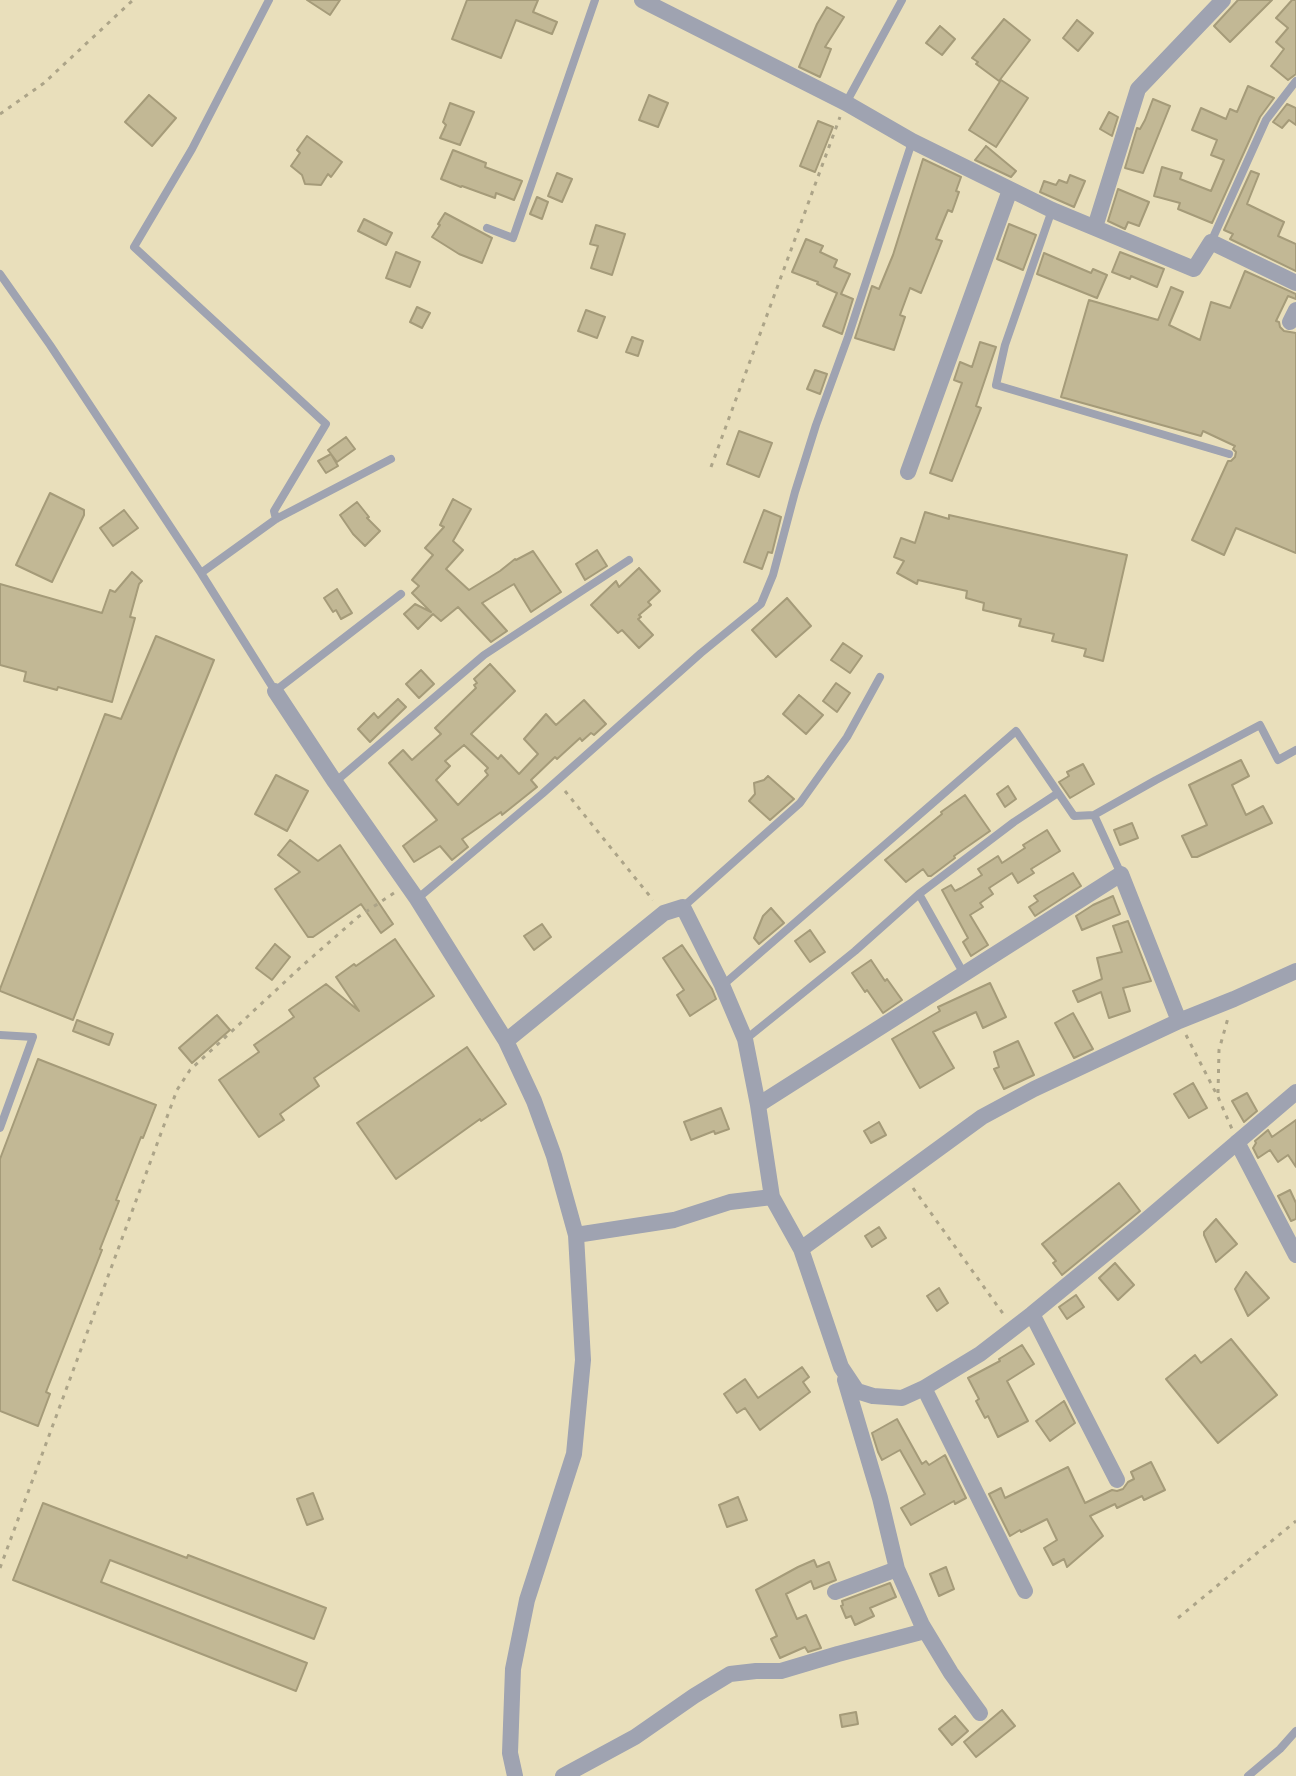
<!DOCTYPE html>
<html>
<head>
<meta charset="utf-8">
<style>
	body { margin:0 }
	canvas { display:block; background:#e9dfbb }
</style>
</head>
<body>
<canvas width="1296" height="1776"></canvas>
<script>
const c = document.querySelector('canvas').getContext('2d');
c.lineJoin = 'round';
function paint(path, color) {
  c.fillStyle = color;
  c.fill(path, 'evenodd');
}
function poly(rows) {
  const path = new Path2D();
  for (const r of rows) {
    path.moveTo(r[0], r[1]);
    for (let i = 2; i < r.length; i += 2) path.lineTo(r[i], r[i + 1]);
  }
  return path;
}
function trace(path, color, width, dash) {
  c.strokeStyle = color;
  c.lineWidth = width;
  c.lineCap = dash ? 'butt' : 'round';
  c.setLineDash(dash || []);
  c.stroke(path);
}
const building = poly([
	[307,0,340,0,330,15,307,0],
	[467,0,538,0,533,12,557,22,552,34,516,20,501,58,452,39,467,0],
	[1238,0,1272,0,1230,42,1214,26,1238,0],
	[1292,0,1296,0,1296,74,1288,80,1271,66,1284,49,1276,42,1288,28,1276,18,1292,0],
	[827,7,844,17,825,47,831,49,820,77,799,67,817,24,827,7],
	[1004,19,1030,40,999,81,976,64,978,62,972,58,1004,19],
	[1077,20,1093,33,1078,51,1063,38,1077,20],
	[940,26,955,39,942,55,926,43,940,26],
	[1001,80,1028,98,996,147,969,130,1001,80],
	[1248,86,1274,98,1260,117,1212,223,1178,209,1180,203,1154,196,1162,167,1182,173,1180,179,1211,191,1224,160,1211,155,1217,140,1192,130,1201,108,1226,119,1230,109,1237,112,1248,86],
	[149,95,176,118,152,146,125,122,149,95],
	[649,95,668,103,658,127,639,120,649,95],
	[1153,99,1170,106,1143,173,1125,168,1137,128,1140,129,1145,120,1153,99],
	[450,103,474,112,460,145,440,138,446,125,443,122,450,103],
	[1287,104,1296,108,1296,125,1289,120,1282,128,1273,122,1287,104],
	[1109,112,1118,117,1112,136,1100,129,1109,112],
	[818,121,833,127,815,172,800,166,818,121],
	[307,136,342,162,331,177,328,174,321,185,305,184,302,175,291,166,300,153,297,150,307,136],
	[986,146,1016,171,1011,177,975,160,986,146],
	[453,150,486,163,485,167,522,181,514,200,496,193,495,198,462,186,461,187,441,179,453,150],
	[923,159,961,177,956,191,959,192,952,212,948,210,936,239,942,241,921,293,910,288,900,315,905,317,894,350,855,338,872,286,879,289,893,255,923,159],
	[1251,171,1259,174,1247,204,1284,222,1278,236,1296,244,1296,271,1230,239,1233,234,1224,230,1251,171],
	[557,173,572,179,562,202,548,196,557,173],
	[1070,175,1085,181,1074,207,1040,192,1044,181,1056,185,1059,180,1067,183,1070,175],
	[1118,189,1149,202,1139,226,1128,222,1125,229,1108,221,1118,189],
	[537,197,548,202,542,219,530,214,537,197],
	[445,213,492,238,482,263,459,254,432,237,440,225,438,224,445,213],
	[364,219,392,233,386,245,358,231,364,219],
	[1009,224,1036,235,1023,270,997,259,1009,224],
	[596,225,625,234,612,275,591,268,598,246,590,244,596,225],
	[806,239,823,246,820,252,837,260,834,267,850,274,841,294,853,299,842,334,823,326,837,293,817,284,818,282,792,272,806,239],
	[396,252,420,262,410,287,386,278,396,252],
	[1120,252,1164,269,1157,287,1131,276,1130,279,1112,272,1120,252],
	[1044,253,1091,273,1093,269,1107,275,1097,298,1037,274,1044,253],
	[1245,271,1296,294,1296,299,1288,296,1276,321,1279,322,1280,327,1284,331,1296,333,1296,553,1236,528,1224,555,1192,540,1228,461,1231,461,1235,457,1236,452,1233,449,1235,446,1203,431,1201,436,1061,397,1089,300,1158,320,1171,287,1183,292,1169,325,1200,340,1211,302,1230,308,1245,271],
	[417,307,430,313,422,328,410,322,417,307],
	[586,310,605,317,597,338,578,331,586,310],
	[632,337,643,341,638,356,626,352,632,337],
	[980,342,996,347,976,406,981,408,952,481,930,473,962,383,954,380,960,362,972,367,980,342],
	[815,370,827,374,820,394,807,389,815,370],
	[739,431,772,443,759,477,727,464,739,431],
	[346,437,355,449,337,462,328,450,346,437],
	[331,454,338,466,326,473,318,461,331,454],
	[50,493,84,510,84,515,52,582,16,565,50,493],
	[453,499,471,509,453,541,463,550,446,569,469,590,500,571,515,559,516,560,533,551,561,592,531,612,514,584,482,603,507,631,491,642,458,607,441,621,433,614,418,629,404,614,415,604,431,612,412,593,419,586,412,580,433,555,425,548,444,527,440,525,453,499],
	[357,502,369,517,367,518,380,531,365,546,353,534,340,515,357,502],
	[124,510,138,528,113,546,100,528,124,510],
	[764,510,781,517,772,553,768,552,762,569,744,562,764,510],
	[925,512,949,519,949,515,1127,555,1103,661,1084,656,1086,649,1052,641,1054,634,1019,626,1021,619,983,610,984,603,966,598,967,591,918,580,917,584,897,573,904,561,894,557,901,538,915,543,925,512],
	[597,550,607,566,585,580,576,564,597,550],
	[639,568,660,591,648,602,651,605,639,615,641,617,638,619,653,635,639,648,622,630,618,633,591,605,616,581,619,587,639,568],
	[132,572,142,581,139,584,130,617,135,618,112,702,58,687,57,690,24,681,26,672,0,665,0,584,102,613,110,590,115,592,132,572],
	[337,589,352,613,341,619,336,610,333,612,324,598,337,589],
	[787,598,811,626,776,657,752,630,787,598],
	[156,636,214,660,177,751,73,1020,0,991,0,989,105,714,121,719,156,636],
	[843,643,862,656,850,673,831,660,843,643],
	[490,664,515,691,471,734,498,759,501,755,519,774,538,754,524,739,546,714,556,725,584,700,606,724,594,735,591,733,582,741,580,738,557,759,555,757,531,780,537,787,502,815,501,812,462,839,468,847,452,860,440,846,414,862,403,846,437,820,389,763,403,750,412,760,441,734,435,728,476,688,474,685,477,683,474,679,490,664],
	[464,745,488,768,485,771,488,775,458,805,436,780,450,766,445,761,464,745],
	[421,670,434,684,419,698,406,684,421,670],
	[836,683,850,693,837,712,823,701,836,683],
	[799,695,823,715,806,734,783,714,799,695],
	[398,699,406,707,370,742,358,729,374,713,378,718,398,699],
	[1241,760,1249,776,1232,785,1246,815,1263,806,1272,823,1197,857,1192,857,1182,836,1207,825,1189,785,1241,760],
	[1083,764,1094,784,1070,798,1059,782,1069,776,1067,772,1083,764],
	[276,775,308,791,287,831,255,814,276,775],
	[768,776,794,799,770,820,749,801,755,794,754,783,764,780,768,776],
	[1008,786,1016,799,1005,807,997,794,1008,786],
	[965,795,990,831,954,856,955,858,931,876,928,876,923,869,906,882,885,860,942,814,941,812,965,795],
	[1132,823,1138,838,1120,845,1114,830,1132,823],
	[1047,830,1060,851,1031,869,1034,873,1018,883,1012,873,989,888,993,894,980,903,983,907,970,915,988,945,971,956,963,942,968,938,942,890,951,885,955,891,961,888,982,875,978,869,998,856,1002,863,1025,848,1023,845,1047,830],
	[290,840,318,861,340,845,393,924,381,933,361,904,313,937,308,937,275,889,300,872,278,855,290,840],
	[1073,873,1081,886,1035,916,1029,907,1038,901,1034,896,1073,873],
	[1113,896,1120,914,1082,930,1076,916,1093,905,1113,896],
	[771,908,784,923,759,944,754,938,763,916,771,908],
	[1128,921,1151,981,1123,988,1130,1011,1109,1018,1101,992,1078,1002,1073,991,1102,979,1097,958,1122,952,1113,926,1128,921],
	[542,924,551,937,534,950,524,936,542,924],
	[810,930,825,952,810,962,795,941,810,930],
	[395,939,434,996,314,1078,319,1086,280,1114,284,1120,259,1137,219,1080,259,1052,254,1045,294,1017,289,1010,326,984,359,1011,336,977,354,964,356,966,395,939],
	[275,944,290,957,272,980,256,968,275,944],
	[682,945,712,989,716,999,690,1016,677,995,684,990,663,958,682,945],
	[871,960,885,981,887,979,902,1000,883,1013,867,990,865,992,852,973,871,960],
	[990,983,1006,1017,983,1028,976,1012,933,1032,954,1068,920,1088,892,1039,940,1011,938,1007,990,983],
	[1073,1013,1093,1049,1074,1058,1055,1023,1073,1013],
	[217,1015,230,1030,192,1063,179,1048,217,1015],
	[77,1020,113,1034,109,1045,73,1031,77,1020],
	[1018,1041,1034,1075,1004,1089,994,1069,999,1067,994,1052,1018,1041],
	[467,1047,506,1104,481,1121,480,1119,396,1179,357,1123,467,1047],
	[38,1059,156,1105,143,1138,141,1137,116,1200,119,1201,100,1249,102,1250,46,1392,50,1394,38,1426,0,1411,0,1159,38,1059],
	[1193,1083,1207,1108,1189,1118,1174,1094,1193,1083],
	[1247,1093,1257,1111,1244,1122,1232,1101,1247,1093],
	[721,1108,729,1129,715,1134,714,1131,691,1140,684,1122,721,1108],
	[1296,1120,1296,1167,1288,1155,1278,1162,1270,1150,1258,1158,1253,1148,1256,1143,1255,1141,1268,1130,1272,1137,1296,1120],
	[879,1122,886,1135,871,1143,864,1131,879,1122],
	[1119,1183,1140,1211,1062,1275,1053,1263,1056,1261,1042,1244,1119,1183],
	[1290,1190,1296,1203,1296,1219,1291,1221,1278,1196,1290,1190],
	[1216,1219,1237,1244,1216,1262,1204,1235,1204,1232,1216,1219],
	[879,1227,886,1238,872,1247,865,1236,879,1227],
	[1115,1263,1134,1285,1118,1300,1099,1278,1115,1263],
	[1246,1272,1269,1298,1248,1316,1235,1289,1246,1272],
	[939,1288,948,1303,937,1311,927,1296,939,1288],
	[1076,1295,1084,1307,1067,1319,1059,1307,1076,1295],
	[1231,1339,1277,1395,1218,1443,1166,1379,1195,1355,1201,1363,1231,1339],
	[1022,1345,1034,1364,1007,1381,1028,1421,998,1437,988,1416,985,1418,976,1401,979,1399,968,1378,1000,1361,999,1359,1022,1345],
	[802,1367,809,1377,803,1382,810,1392,760,1430,745,1408,737,1413,724,1394,745,1379,758,1398,802,1367],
	[1064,1401,1075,1423,1050,1441,1036,1421,1064,1401],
	[897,1419,922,1464,926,1461,929,1465,945,1455,966,1498,955,1504,954,1501,911,1525,901,1508,925,1494,900,1450,882,1460,878,1452,872,1433,897,1419],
	[1151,1462,1165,1490,1144,1500,1142,1496,1117,1508,1115,1504,1090,1516,1103,1536,1067,1567,1064,1559,1053,1565,1044,1548,1057,1540,1047,1519,1021,1532,1020,1530,1010,1536,989,1494,1001,1488,1005,1498,1068,1467,1085,1503,1112,1490,1117,1491,1123,1489,1128,1482,1134,1479,1131,1472,1151,1462],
	[313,1493,323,1519,307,1525,297,1499,313,1493],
	[738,1497,747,1520,727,1527,719,1505,738,1497],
	[43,1503,187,1558,188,1555,326,1608,314,1639,110,1560,101,1582,307,1663,296,1691,13,1580,43,1503],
	[814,1560,817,1567,829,1562,836,1580,814,1589,811,1581,786,1594,797,1619,806,1615,821,1648,808,1652,805,1647,780,1658,771,1639,777,1636,756,1590,798,1567,814,1560],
	[946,1567,954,1589,939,1596,930,1574,946,1567],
	[890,1583,896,1597,870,1608,874,1616,855,1625,851,1616,846,1618,841,1606,843,1605,842,1601,890,1583],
	[1002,1710,1015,1726,976,1757,964,1742,1002,1710],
	[856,1712,858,1724,842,1727,840,1715,856,1712],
	[955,1716,968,1731,952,1745,939,1729,955,1716]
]);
const path = poly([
	[0,114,44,83,133,0],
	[711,467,840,117],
	[565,791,653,900],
	[1186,1035,1218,1097,1232,1129],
	[1218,1093,1219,1050,1228,1018],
	[913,1188,1004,1315],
	[0,1568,177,1090,190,1070,302,966,358,917,394,893],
	[1178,1618,1296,1521]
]);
const lane = poly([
	[269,0,192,149,134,247,326,424,274,511,276,519],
	[846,103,902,0],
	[1052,210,1005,345,996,385,1229,454],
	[487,228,513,238,595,0],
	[1211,242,1266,120,1296,81],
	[0,274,50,345,201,573,275,691,401,594],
	[201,573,276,519,391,459],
	[335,782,484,655,629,560],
	[1094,815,1156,780,1260,725,1278,760,1296,750],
	[919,894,964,974],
	[417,899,542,794,701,653,761,604,773,575,795,492,816,425,848,337,912,142],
	[683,907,800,803,847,737,880,677],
	[723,985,1016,731,1074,816,1094,815,1121,874],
	[0,1035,33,1037,0,1128],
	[746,1039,855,951,919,894,1014,822,1058,793],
	[1248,1776,1280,1749,1296,1731]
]);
const street = poly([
	[642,0,846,103,912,141,1052,210,1194,269,1211,242,1296,283],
	[1095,227,1138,89,1223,0],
	[1290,322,1296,310],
	[908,472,1010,190],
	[275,691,335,782,417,899,506,1041,534,1101,554,1156,576,1235,583,1360,574,1454,527,1600,513,1669,510,1753,515,1776],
	[506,1041,664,913,683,907,722,985,745,1039,758,1105,772,1197,801,1249,841,1367,857,1391,873,1396,902,1398,924,1388,980,1354,1032,1314,1138,1227,1296,1092],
	[758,1105,1121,874,1179,1021],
	[1237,1142,1296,1255],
	[576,1235,674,1220,730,1202,772,1197],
	[801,1249,982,1117,1034,1089,1179,1021,1234,999,1296,971],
	[1032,1314,1117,1480],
	[845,1380,880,1498,897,1569,922,1625,951,1673,980,1713],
	[924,1388,1025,1591],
	[835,1592,897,1569],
	[563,1776,635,1737,694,1696,730,1674,756,1671,781,1671,838,1654,925,1631]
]);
paint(building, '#c2b895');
trace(building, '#a59b79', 2);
trace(path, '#aca488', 3, [4, 6]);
trace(lane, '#9fa3b1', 8);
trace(street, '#9fa3b1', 16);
</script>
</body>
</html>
